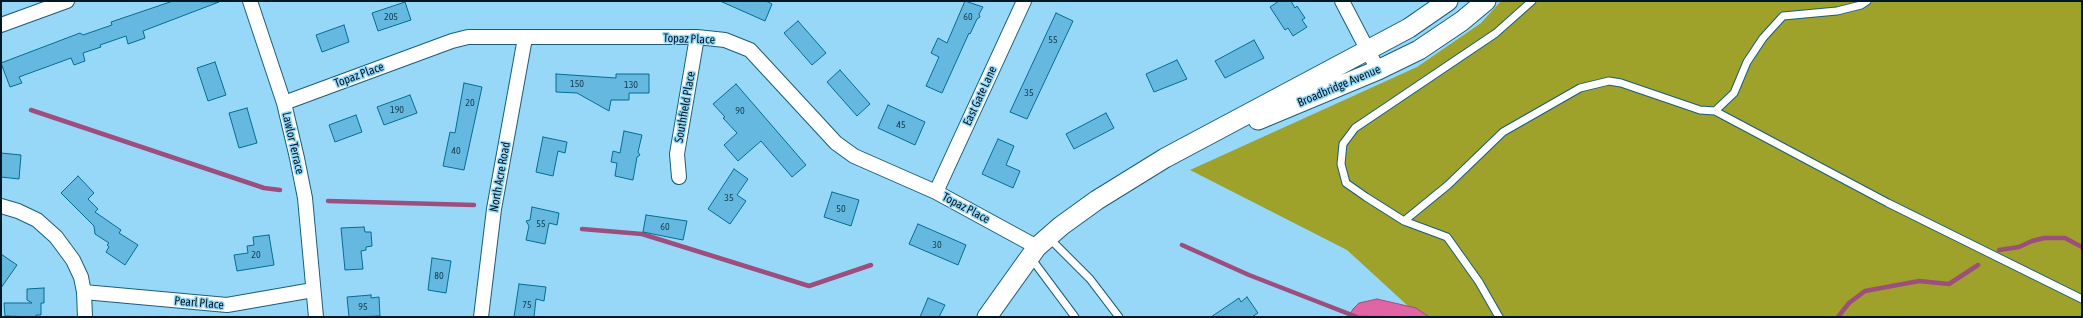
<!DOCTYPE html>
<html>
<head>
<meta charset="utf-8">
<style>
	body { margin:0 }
	#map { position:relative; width:2083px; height:318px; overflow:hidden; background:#97d8f9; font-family:"Asap Condensed",sans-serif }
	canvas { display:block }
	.frame { position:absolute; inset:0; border:2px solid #001823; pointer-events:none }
</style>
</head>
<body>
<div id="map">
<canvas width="2083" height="318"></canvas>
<div class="frame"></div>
</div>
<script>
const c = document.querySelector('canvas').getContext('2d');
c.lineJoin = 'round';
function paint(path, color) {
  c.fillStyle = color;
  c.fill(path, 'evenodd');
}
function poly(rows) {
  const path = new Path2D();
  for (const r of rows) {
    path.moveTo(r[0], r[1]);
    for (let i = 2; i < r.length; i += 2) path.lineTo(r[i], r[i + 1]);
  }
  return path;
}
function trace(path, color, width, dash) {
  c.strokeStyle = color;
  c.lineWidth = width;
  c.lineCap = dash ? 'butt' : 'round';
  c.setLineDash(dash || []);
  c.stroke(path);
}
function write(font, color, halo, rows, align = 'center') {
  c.font = font + ' "Asap Condensed",sans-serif';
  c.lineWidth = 3;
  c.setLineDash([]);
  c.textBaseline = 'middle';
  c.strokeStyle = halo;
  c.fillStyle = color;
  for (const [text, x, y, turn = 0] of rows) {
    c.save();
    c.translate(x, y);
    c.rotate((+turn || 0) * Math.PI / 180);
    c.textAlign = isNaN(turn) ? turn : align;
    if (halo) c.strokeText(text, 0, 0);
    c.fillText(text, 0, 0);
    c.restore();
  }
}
const forest = poly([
	[1501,1,2082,1,2082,317,1420,317,1347,250,1190,170,1417,67,1481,23]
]);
const water = poly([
	[1377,299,1416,308,1429,317,1349,316,1353,309,1359,303,1377,299]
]);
const stream = poly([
	[31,110,264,188,280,190],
	[328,201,474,205],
	[582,229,642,234,809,286,871,265],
	[1182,245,1249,275,1357,317],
	[1999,250,2019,247,2032,241,2044,238,2065,238,2082,247],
	[1838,317,1849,303,1865,291,1919,281,1949,284,1978,265]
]);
const building = poly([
	[173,1,219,2,143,31,145,38,128,44,126,36,100,45,101,47,83,53,85,61,74,65,71,58,19,77,22,83,10,87,1,63,80,33,83,35,112,25,111,22,173,1],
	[720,1,766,1,772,4,765,21,720,1],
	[965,1,983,7,979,14,980,17,977,19,970,34,969,33,942,93,926,86,939,57,931,53,938,38,947,43,965,1],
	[1279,1,1291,1,1295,8,1297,6,1305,18,1302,20,1307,27,1293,36,1288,28,1285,30,1270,7,1279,1],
	[405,2,411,20,378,31,372,13,405,2],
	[1056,13,1073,21,1027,119,1010,112,1056,13],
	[798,21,826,53,812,65,784,33,798,21],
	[344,25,349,42,322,52,316,35,344,25],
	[1254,40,1264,58,1225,78,1215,61,1254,40],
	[1177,60,1187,79,1154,92,1146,74,1177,60],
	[215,62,226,95,208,101,197,68,215,62],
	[840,70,870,104,857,116,827,82,840,70],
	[556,74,616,78,616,74,649,74,649,93,629,93,629,100,611,100,609,111,577,93,556,92,556,74],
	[464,83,482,87,464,170,443,166,450,132,455,133,464,83],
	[736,84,806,165,792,177,761,141,738,161,724,145,737,133,723,118,725,117,713,104,736,84],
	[410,95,417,113,384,125,377,107,410,95],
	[888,105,925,122,915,145,878,128,888,105],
	[247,108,257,143,239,148,229,113,247,108],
	[1106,113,1114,128,1074,149,1066,134,1106,113],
	[356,115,362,132,335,142,329,125,356,115],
	[624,131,642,135,638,152,640,155,637,157,633,180,615,176,617,163,611,162,613,151,620,153,624,131],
	[543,137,567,142,565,153,558,151,553,176,536,172,543,137],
	[998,139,1014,146,1006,165,1020,171,1013,188,982,174,998,139],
	[1,153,21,155,19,179,1,177,1,153],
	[734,169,748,179,737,195,746,201,730,224,708,209,734,169],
	[78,176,94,193,88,199,98,209,95,212,121,230,119,233,138,245,125,265,106,252,109,247,107,245,109,243,95,234,94,226,61,193,78,176],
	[832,192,859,200,851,226,824,217,832,192],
	[532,207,559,213,557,225,549,223,545,244,526,240,529,226,526,221,530,220,532,207],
	[646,215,687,221,683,240,643,232,646,215],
	[918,224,966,245,958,265,909,244,918,224],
	[364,227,365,232,371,232,372,246,366,247,366,250,361,251,363,269,345,270,341,228,364,227],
	[269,235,274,265,237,271,234,255,248,253,247,246,254,245,253,237,269,235],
	[1,254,17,265,1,288,1,254],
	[432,258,451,261,446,293,428,290,432,258],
	[519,284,546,287,544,301,536,299,534,317,514,317,519,284],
	[44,288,44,303,41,303,41,315,36,315,36,317,5,316,4,303,32,303,27,300,27,289,44,288],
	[371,295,371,298,379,297,380,316,349,317,347,297,371,295],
	[1247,297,1258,313,1252,317,1211,317,1239,298,1241,302,1247,297],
	[928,298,945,305,939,317,920,317,928,298]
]);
const lane = poly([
	[1715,111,1734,93,1747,62,1763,38,1783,16,1837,11,1861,5,1867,1],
	[1404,221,1448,185,1503,132,1580,88,1609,81,1621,83,1700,110,1715,111,1888,203,2082,299],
	[1049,238,1090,279,1119,317],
	[1031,258,1075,317],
	[1499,317,1479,282,1447,237,1404,221,1366,197,1346,183,1341,164,1343,144,1355,128,1496,33,1532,1]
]);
const street = poly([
	[250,1,284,103,297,158,305,198,316,317],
	[1342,1,1378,70],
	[1,25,67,1],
	[284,103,452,41,468,37,697,37,725,40,750,50,836,143,854,156,936,192,1037,247],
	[679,177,677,154,697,37],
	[936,192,1024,1],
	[1,206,18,211,37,220,56,237,73,260,81,277,84,292,85,317],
	[84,292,227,305,313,290],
	[481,317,494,209,525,38]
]);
const secondary = poly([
	[1258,120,1378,70,1419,50,1462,21,1486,1],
	[987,317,1037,247,1061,226,1097,200,1165,158,1409,28,1448,1]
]);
const numberNames = [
	["205",391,17],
	["60",968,17],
	["55",1053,40],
	["150",577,84],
	["130",631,85],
	["35",1029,93],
	["20",470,103],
	["190",397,110],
	["90",740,111],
	["45",901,125],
	["40",456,151],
	["35",729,198],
	["50",841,209],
	["55",541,224],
	["60",665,227],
	["30",937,245],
	["20",256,255],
	["80",439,276],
	["75",527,305],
	["95",363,307]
];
const streetNames = [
	["Topaz Place",689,39,2],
	["Topaz Place",359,75,-20],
	["Broadbridge Avenue",1339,86,-23],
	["East Gate Lane",980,96,-65],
	["Southfield Place",685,107,-80],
	["Lawlor Terrace",293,143,77],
	["North Acre Road",500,177,-80],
	["Topaz Place",966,208,28],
	["Pearl Place",199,303,5]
];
paint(forest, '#9ea12a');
paint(water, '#e165a4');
trace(water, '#9e4e7d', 1);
trace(stream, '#9e4e7d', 4.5);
paint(building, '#65b9e1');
trace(building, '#036d92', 1);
trace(lane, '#1a5e7b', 9);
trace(street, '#1a5e7b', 16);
trace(secondary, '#1a5e7b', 21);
trace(lane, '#fff', 7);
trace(street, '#fff', 14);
trace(secondary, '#fff', 19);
write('10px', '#194052', null, numberNames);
write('12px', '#001823', '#97d8f9', streetNames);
</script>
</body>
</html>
